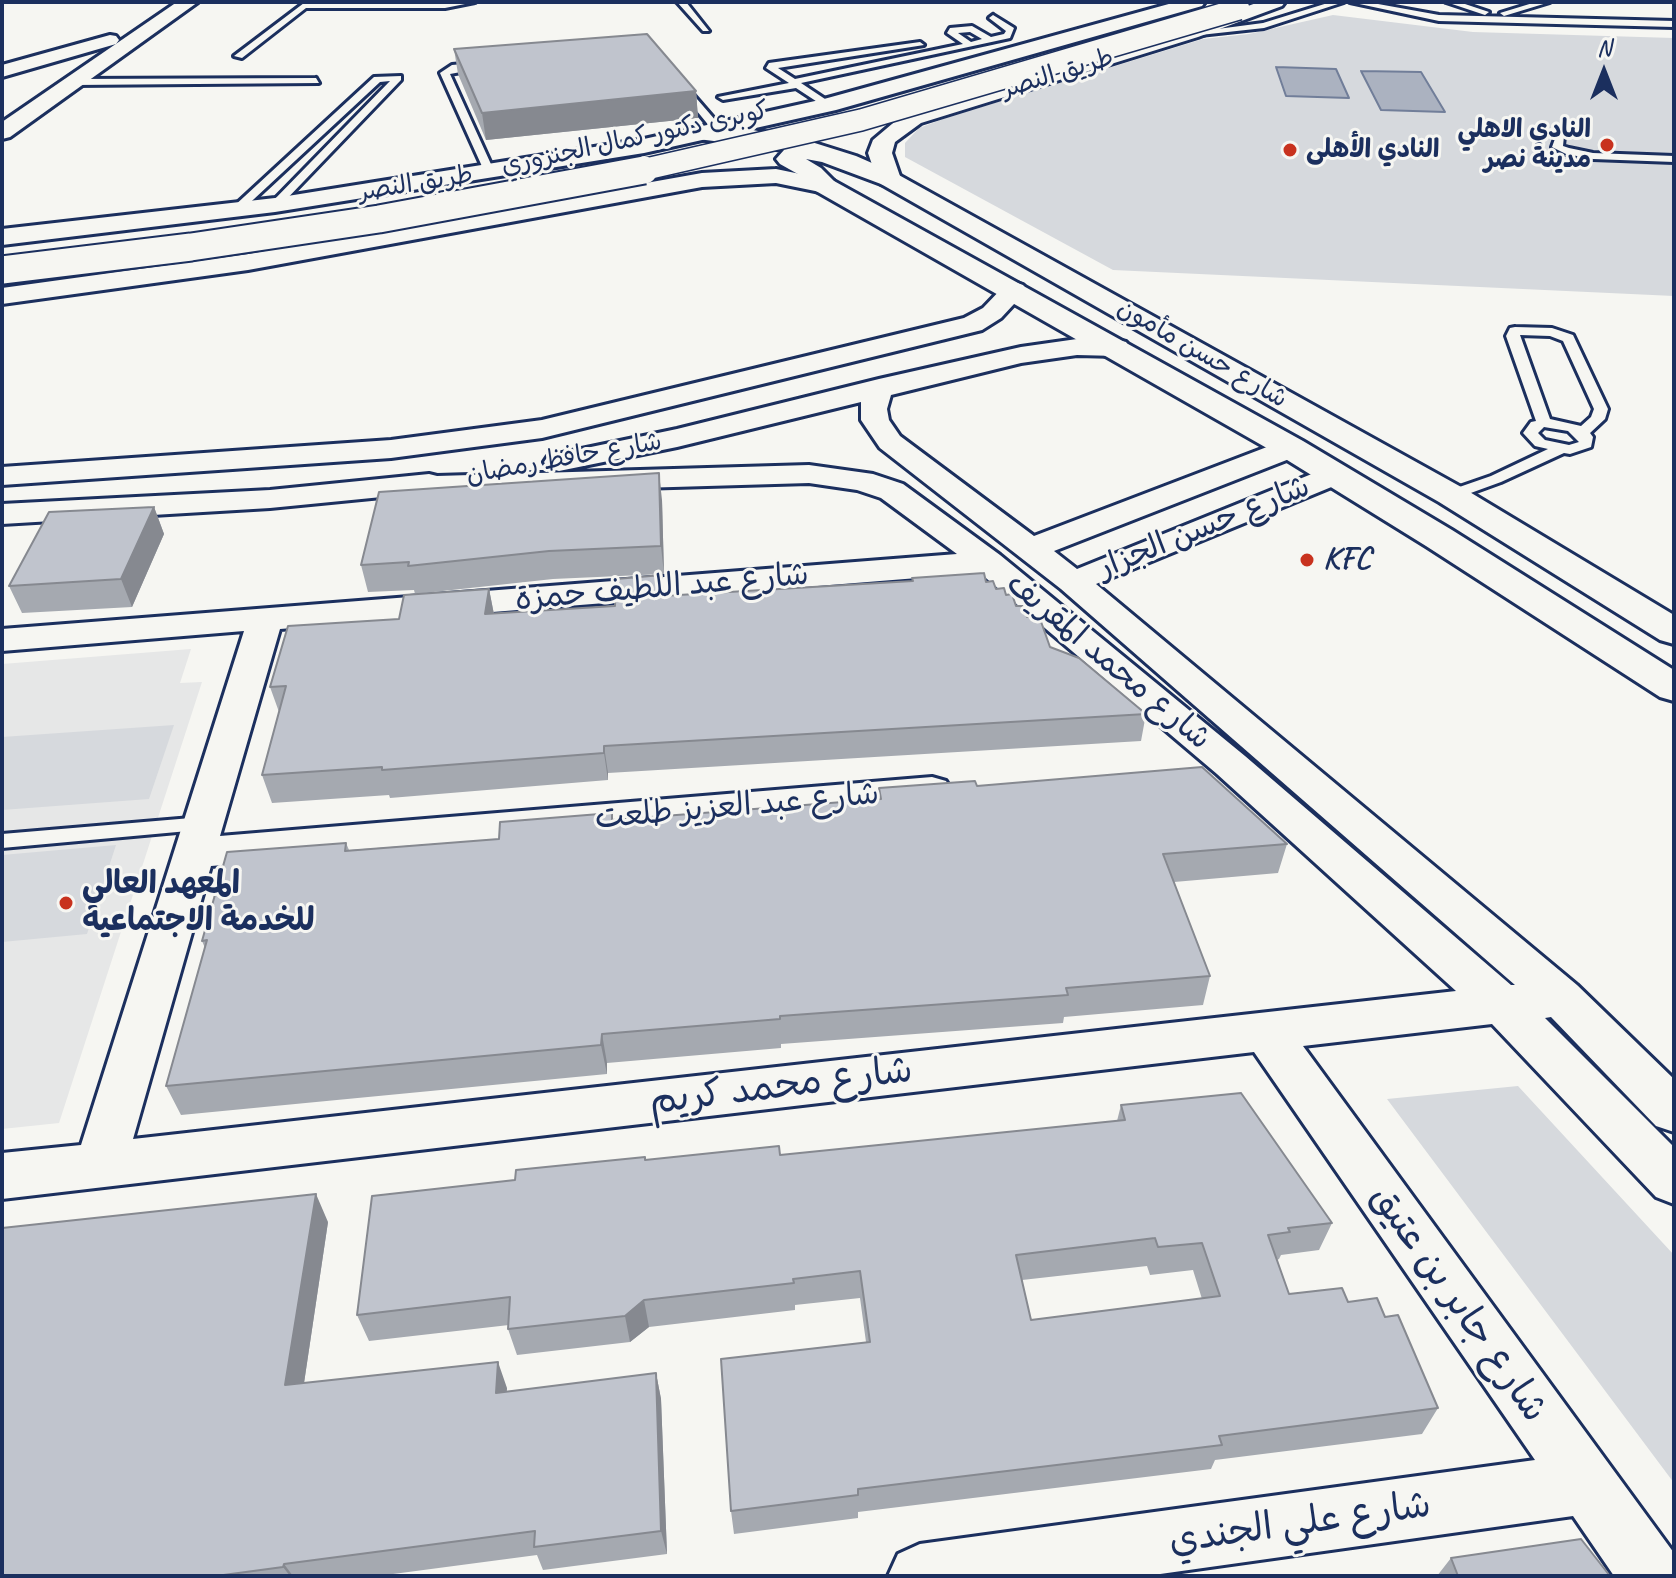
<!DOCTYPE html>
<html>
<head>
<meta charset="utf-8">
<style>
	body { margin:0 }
	#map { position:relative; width:1676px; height:1578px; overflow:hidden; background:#f6f6f2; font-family:Caveat,sans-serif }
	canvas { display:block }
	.frame { position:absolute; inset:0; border:4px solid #1b2f5e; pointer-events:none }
	.north { position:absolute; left:1564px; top:32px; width:80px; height:80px; -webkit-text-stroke:6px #f6f6f2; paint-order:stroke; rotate:0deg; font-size:22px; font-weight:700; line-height:32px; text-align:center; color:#1b2f5e }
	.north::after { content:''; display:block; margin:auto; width:28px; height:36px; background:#1b2f5e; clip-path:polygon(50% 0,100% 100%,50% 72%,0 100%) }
</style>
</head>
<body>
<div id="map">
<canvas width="1676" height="1578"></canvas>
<div class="frame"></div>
<div class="north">N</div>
</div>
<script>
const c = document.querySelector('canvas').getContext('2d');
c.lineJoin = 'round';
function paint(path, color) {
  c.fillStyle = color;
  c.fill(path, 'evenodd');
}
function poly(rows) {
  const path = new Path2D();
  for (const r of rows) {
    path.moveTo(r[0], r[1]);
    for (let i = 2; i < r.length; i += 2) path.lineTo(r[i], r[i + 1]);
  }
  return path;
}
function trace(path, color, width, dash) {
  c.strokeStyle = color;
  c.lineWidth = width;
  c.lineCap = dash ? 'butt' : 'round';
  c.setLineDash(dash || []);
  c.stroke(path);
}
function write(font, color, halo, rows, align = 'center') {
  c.font = font + ' Caveat,"Playpen Sans Arabic",sans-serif';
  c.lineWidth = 6;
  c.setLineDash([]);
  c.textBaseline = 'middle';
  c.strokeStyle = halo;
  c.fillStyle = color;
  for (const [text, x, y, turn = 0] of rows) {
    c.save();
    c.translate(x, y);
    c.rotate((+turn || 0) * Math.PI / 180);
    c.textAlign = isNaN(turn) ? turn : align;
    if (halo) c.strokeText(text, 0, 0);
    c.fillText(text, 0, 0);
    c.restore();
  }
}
const built = poly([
	[191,649,180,683,202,682,59,1123,2,1129,2,664]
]);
const green = poly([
	[1333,15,1473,32,1674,38,1674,296,1113,270,905,157,905,143,919,128,946,118,1203,39,1249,34],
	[174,725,149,799,2,810,2,737],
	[116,845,87,934,2,942,2,855],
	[1518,1086,1674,1255,1674,1483,1387,1099]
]);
const water = poly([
	[1276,67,1336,69,1349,98,1286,96,1276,67],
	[1361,71,1421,72,1445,112,1381,110,1361,71]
]);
const lane = poly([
	[475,2,445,8,306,8,242,58,234,56,304,3,475,2],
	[677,2,686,2,709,31,703,31,677,2],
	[1331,2,1344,2,1264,28,1191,36,1187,33,1263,23,1331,2],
	[1350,2,1367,2,1439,15,1674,21,1674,27,1439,21,1350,2],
	[1446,2,1459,2,1489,12,1485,15,1446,2],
	[1536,2,1550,2,1504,16,1500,13,1536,2],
	[993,15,1014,28,1010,38,801,83,831,103,831,107,825,107,796,88,723,100,718,97,789,83,766,68,769,63,920,42,924,45,778,68,795,79,963,44,947,33,950,28,972,26,991,37,1004,34,1006,31,989,18,993,15],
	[970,32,982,39,971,42,958,33,970,32],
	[485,62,488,67,450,74,495,173,490,176,485,173,440,73,452,65,485,62],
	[401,76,401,80,279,207,269,205,390,81,380,82,240,212,232,212,232,208,374,77,401,76],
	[316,78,319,83,74,85,69,82,74,79,316,78],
	[678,84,684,84,723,129,723,133,715,133,678,88,678,84],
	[1556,136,1564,136,1563,146,1569,148,1593,153,1674,156,1674,162,1593,159,1566,154,1552,147,1556,136],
	[1515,327,1552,328,1573,335,1608,409,1605,419,1590,433,1593,437,1591,447,1570,454,1564,453,1501,482,1457,498,1445,498,1445,492,1491,476,1548,449,1535,446,1523,433,1531,422,1536,421,1506,336,1510,328,1515,327],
	[1520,335,1550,336,1563,341,1594,409,1591,417,1581,426,1550,419,1520,335],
	[1544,427,1568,431,1579,442,1569,445,1545,440,1538,433,1544,427],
	[203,817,210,819,213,824,210,829,2,848,2,834,203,817]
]);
const street = poly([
	[110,35,116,36,119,40,116,44,2,77,2,65,110,35],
	[1014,282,1023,285,1027,290,1001,318,982,330,542,438,391,458,2,485,2,467,391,440,542,420,964,318,983,308,1005,285,1014,282],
	[1077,339,1117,340,1126,342,1130,348,1126,354,1117,356,1077,355,1021,363,891,395,887,409,889,420,900,436,1034,536,1280,442,1291,439,1302,442,1306,448,1302,454,1054,551,1077,569,1324,469,1335,466,1346,469,1350,475,1346,481,1096,584,1577,985,1674,1079,1674,1132,1656,1126,1551,1017,1545,1018,1674,1147,1674,1204,1656,1197,1492,1024,1303,1046,1674,1553,1674,1576,1614,1576,1573,1516,1146,1576,888,1576,898,1554,920,1544,1535,1460,1254,1052,2,1199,2,1153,81,1145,244,631,2,651,2,629,957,554,881,498,857,490,809,483,402,495,270,508,2,524,2,504,270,490,429,474,437,476,809,465,873,474,903,484,1000,555,1245,756,1511,985,1515,985,1061,589,880,448,861,420,861,402,677,447,559,471,548,468,544,462,548,456,677,429,879,379,1021,347,1077,339],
	[980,573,1217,774,1456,991,133,1139,211,866,932,805,946,801,952,791,946,781,932,777,220,836,280,629,980,573]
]);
const secondary = poly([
	[177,2,198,2,10,137,2,139,2,122,177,2]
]);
const primary = poly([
	[706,127,747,129,802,139,856,156,897,174,1463,488,1674,615,1674,644,1660,640,1439,502,881,184,822,162,806,159,821,168,834,181,1303,441,1452,530,1674,670,1674,701,1660,697,1426,546,1279,455,816,191,805,178,780,164,776,159,784,150,698,139,695,134,698,129,706,127]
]);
const highway = poly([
	[1176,2,1205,2,1202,6,836,110,644,153,275,212,2,245,2,229,275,198,644,139,824,99,1176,2],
	[1259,2,1285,2,1282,6,1198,37,921,123,895,142,892,153,901,179,897,184,889,186,881,184,877,179,868,153,873,140,905,113,1184,29,1259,2],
	[776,169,834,181,837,186,834,191,825,193,776,183,702,187,248,270,2,304,2,288,248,254,702,173,776,169]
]);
const highwayBridgeFar1 = poly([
	[633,172,861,120,1239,9]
]);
const highwayBridge = poly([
	[2,270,191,247,379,219,644,170]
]);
const wall = poly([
	[454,49,696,91,698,118,486,140,458,74],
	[662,500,664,574,553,579,415,594,414,590,368,592,361,565],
	[154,507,164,534,132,607,22,613,9,586],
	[662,575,664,596,912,581,912,578,986,582,1006,595,1027,617,1050,647,1146,714,1141,741,608,773,608,780,390,798,389,795,272,803,262,775,279,712,270,687,399,619,489,589,494,614,615,606],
	[977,786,1287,844,1278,873,1174,882,1210,976,1203,1005,1064,1017,1063,1023,781,1044,781,1048,607,1063,607,1074,181,1115,166,1086,205,948,202,941,346,843,349,850,499,839,612,813,613,820,879,799,879,788],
	[1121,1105,1332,1223,1319,1250,1281,1255,1279,1259,1277,1260,1289,1294,1348,1302,1385,1317,1438,1408,1422,1434,1215,1460,1211,1469,858,1512,858,1518,734,1534,731,1511,866,1342,860,1298,795,1305,795,1310,649,1327,630,1342,517,1355,508,1329,509,1325,369,1341,357,1315,515,1180,645,1160,780,1155,1117,1121],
	[1147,1266,1150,1275,1193,1270,1202,1299,1031,1320,1022,1280],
	[328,1222,304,1383,507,1388,506,1392,656,1373,661,1399,667,1554,543,1570,537,1555,378,1576,2,1576],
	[1451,1558,1610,1576,1437,1576]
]);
const shadedWall = poly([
	[696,91,698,118,486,140,482,113],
	[659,473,662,500,664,574,661,546],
	[154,507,164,534,132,607,121,579],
	[489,589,494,615,485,614],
	[604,746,608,773,608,780,604,753],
	[602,1034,607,1063,607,1074,601,1045],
	[316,1194,328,1222,300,1410,285,1385],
	[644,1300,649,1327,630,1342,625,1316],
	[498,1362,507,1388,505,1418,496,1393],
	[656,1373,661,1399,667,1554,661,1531],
	[284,1564,293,1576,290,1576,283,1567]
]);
const building = poly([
	[647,34,696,91,482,113,454,49,647,34],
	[659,473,661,546,549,551,408,566,409,562,361,565,379,492,659,473],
	[154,507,121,579,9,586,49,512,154,507],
	[984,573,986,582,993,581,996,589,1004,588,1006,595,1012,594,1016,606,1024,606,1027,617,1039,616,1050,647,1079,658,1146,714,604,746,604,753,382,770,382,767,262,775,286,686,270,687,288,626,399,619,404,595,489,589,485,614,615,606,616,579,662,575,662,596,913,581,912,578,984,573],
	[1202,767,1287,844,1163,854,1210,976,1066,988,1068,995,780,1016,780,1019,602,1034,601,1045,166,1086,207,940,202,941,227,852,346,843,345,851,499,839,500,822,612,813,612,820,754,809,881,799,879,788,975,781,977,786,1202,767],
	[1241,1093,1332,1223,1288,1228,1290,1232,1268,1235,1289,1294,1342,1288,1348,1302,1377,1298,1385,1317,1398,1315,1438,1408,1219,1436,1222,1445,858,1489,858,1495,731,1511,721,1359,870,1342,860,1271,793,1279,794,1283,644,1300,625,1316,508,1329,510,1297,357,1315,372,1196,515,1180,516,1170,645,1157,645,1160,779,1146,780,1155,1125,1120,1121,1105,1241,1093],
	[1155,1238,1158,1247,1202,1243,1220,1296,1031,1320,1016,1255,1155,1238],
	[316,1194,285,1385,498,1362,496,1393,656,1373,661,1531,534,1547,535,1531,284,1564,283,1567,216,1576,2,1576,2,1228,316,1194],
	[1581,1539,1610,1576,1458,1576,1451,1558,1581,1539]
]);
const markers = [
	[1607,145,8,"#c8321e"],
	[1290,150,8,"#c8321e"],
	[1307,560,8,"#c8321e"],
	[66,903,8,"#c8321e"]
];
const farStreetnames = [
	["طريق النصر",1058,74,-17],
	["كوبرى دكتور كمال الجنزوري",635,139,-12],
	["طريق النصر",416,184,-9],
	["شارع حسن مأمون",1202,354,30],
	["شارع حافظ رمضان",564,459,-10]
];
const farPoinames = [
	["النادي الاهلي",1591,130],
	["مدينة نصر",1591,160],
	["النادي الأهلى",1306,150,"left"]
];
const streetNames = [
	["شارع حسن الجزار",1204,528,-22],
	["شارع عبد اللطيف حمزة",662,588,-5],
	["شارع محمد المقريف",1108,662,40],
	["شارع عبد العزيز طلعت",737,807,-5]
];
const poiNames = [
	["KFC",1323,560],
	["المعهد العالي",82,885],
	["للخدمة الاجتماعيه",82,922]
];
const nearStreetnames = [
	["شارع محمد كريم",781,1087,-7],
	["شارع جابر بن عتيق",1458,1304,55],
	["شارع علي الجندي",1300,1524,-8]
];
paint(built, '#e6e7e7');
paint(green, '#d6d9dd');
paint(water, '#abb2c0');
trace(water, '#717e99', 2);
trace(lane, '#1b2f5e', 6);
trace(street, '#1b2f5e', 6);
trace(secondary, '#1b2f5e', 6);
trace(primary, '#1b2f5e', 6);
trace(highway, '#1b2f5e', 6);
paint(lane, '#f6f6f2');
paint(street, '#f6f6f2');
paint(secondary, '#f6f6f2');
paint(primary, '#f6f6f2');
paint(highway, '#f6f6f2');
trace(highwayBridgeFar1, '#1b2f5e', 24, []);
trace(highwayBridge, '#1b2f5e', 31, []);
trace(highwayBridgeFar1, '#f6f6f2', 21);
trace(highwayBridge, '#f6f6f2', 27);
paint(wall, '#a5a9b0');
paint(shadedWall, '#868990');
paint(building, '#c0c4cd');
trace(building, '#868990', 2);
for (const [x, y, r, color] of markers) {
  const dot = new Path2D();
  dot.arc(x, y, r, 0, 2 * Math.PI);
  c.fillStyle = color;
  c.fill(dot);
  trace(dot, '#f6f6f2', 3);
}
write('26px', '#1b2f5e', '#f6f6f2', farStreetnames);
write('bold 26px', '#1b2f5e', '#f6f6f2', farPoinames, 'right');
write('32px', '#1b2f5e', '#f6f6f2', streetNames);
write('bold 32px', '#1b2f5e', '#f6f6f2', poiNames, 'left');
write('38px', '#1b2f5e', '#f6f6f2', nearStreetnames);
</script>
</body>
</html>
